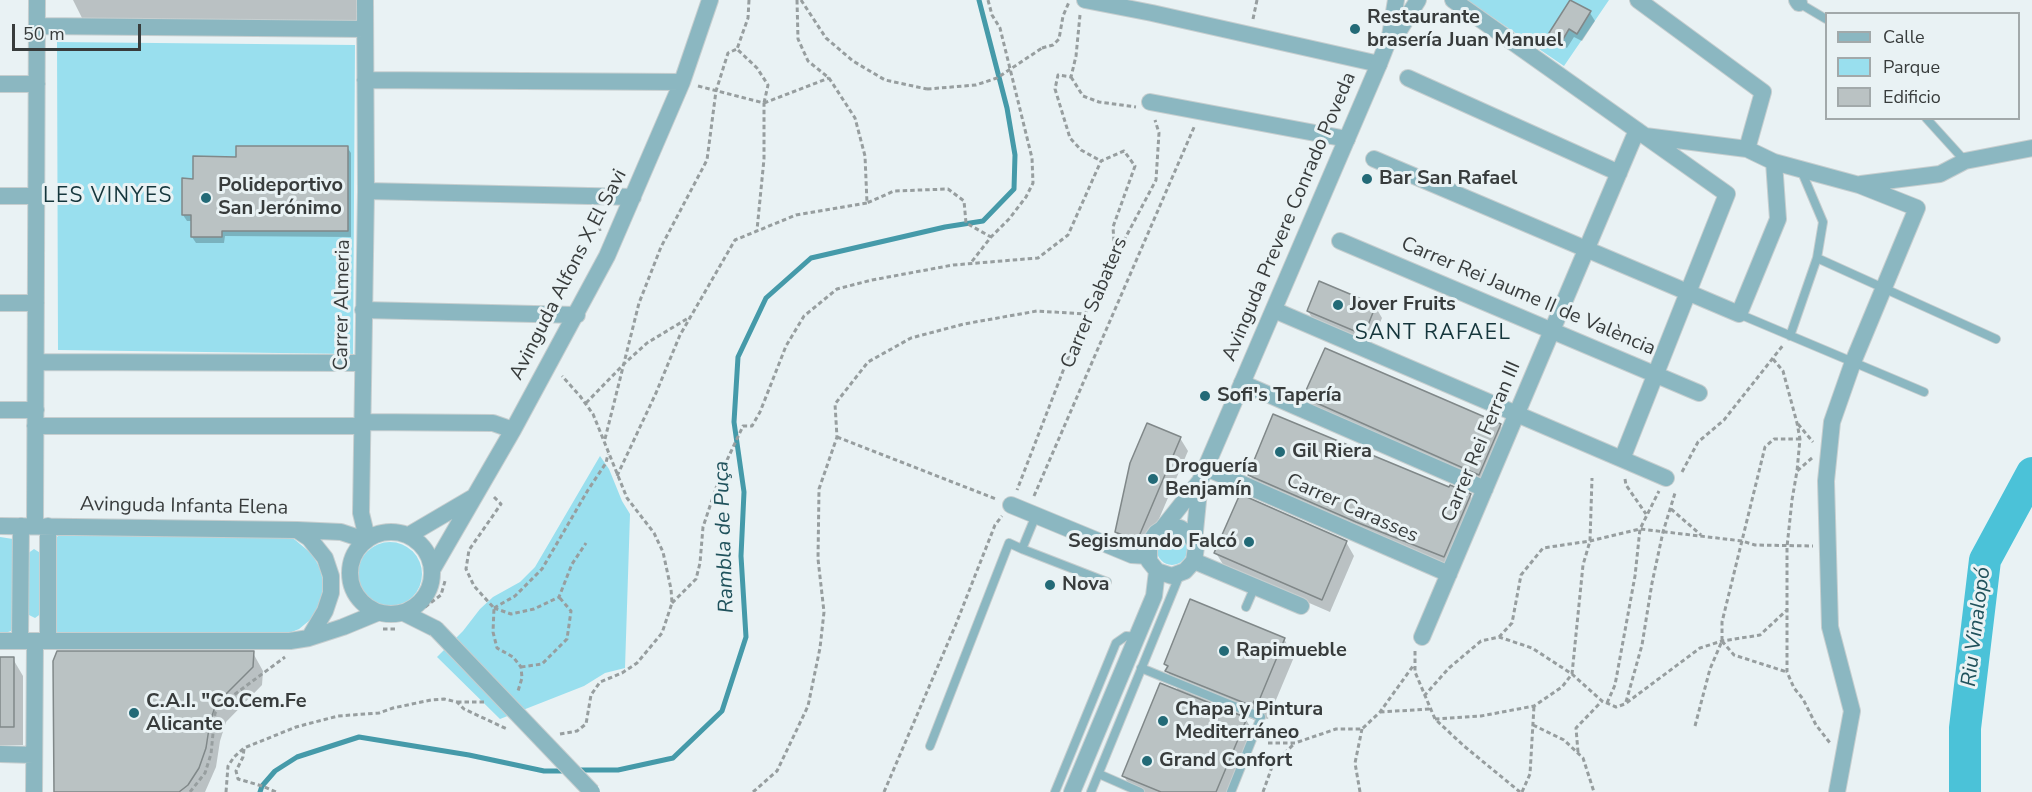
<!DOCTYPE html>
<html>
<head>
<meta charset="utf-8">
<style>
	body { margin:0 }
	#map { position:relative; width:2032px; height:792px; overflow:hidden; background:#e9f2f4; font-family:"Nunito Sans",sans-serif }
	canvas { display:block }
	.legend { position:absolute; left:1825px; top:12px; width:195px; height:108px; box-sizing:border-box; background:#e9f2f4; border:2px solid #a2a9aa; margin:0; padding:8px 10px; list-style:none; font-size:18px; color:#383c3c }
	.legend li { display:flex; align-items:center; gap:12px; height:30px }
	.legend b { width:30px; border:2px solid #a2a9aa }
	.scale { position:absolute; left:12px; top:24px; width:129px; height:27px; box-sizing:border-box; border:3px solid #383c3c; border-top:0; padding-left:8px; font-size:18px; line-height:21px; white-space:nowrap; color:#383c3c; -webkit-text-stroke:4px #e9f2f4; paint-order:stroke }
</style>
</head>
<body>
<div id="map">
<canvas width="2032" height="792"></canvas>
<ul class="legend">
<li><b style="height:8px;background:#8bb7c1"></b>Calle</li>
<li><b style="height:16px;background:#99dfee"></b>Parque</li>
<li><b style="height:16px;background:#bac2c3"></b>Edificio</li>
</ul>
<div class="scale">50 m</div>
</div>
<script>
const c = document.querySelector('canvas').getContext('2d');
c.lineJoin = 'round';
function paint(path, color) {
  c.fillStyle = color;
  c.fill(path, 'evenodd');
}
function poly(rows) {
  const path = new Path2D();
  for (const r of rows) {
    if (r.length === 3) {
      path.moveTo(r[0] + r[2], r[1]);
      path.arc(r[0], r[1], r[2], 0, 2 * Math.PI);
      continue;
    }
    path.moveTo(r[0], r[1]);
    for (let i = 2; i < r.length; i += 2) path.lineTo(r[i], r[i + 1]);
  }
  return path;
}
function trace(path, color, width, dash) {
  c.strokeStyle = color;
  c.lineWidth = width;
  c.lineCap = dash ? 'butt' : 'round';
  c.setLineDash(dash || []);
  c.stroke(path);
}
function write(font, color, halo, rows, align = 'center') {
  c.font = font + ' "Nunito Sans",sans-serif';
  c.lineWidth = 6;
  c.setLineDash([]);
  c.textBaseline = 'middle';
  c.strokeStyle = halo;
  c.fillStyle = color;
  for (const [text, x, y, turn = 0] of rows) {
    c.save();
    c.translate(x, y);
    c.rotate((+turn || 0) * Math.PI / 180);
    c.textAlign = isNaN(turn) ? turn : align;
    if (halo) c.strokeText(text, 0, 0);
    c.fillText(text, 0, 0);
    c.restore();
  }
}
const green = poly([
	[1467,0,1609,0,1564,66],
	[57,42,355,45,353,354,58,350],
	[600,456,609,469,622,501,630,514,625,668,605,673,584,686,500,719,437,657,463,631,480,609,493,597,520,582,535,567],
	[91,533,278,536,294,539,312,554,320,568,323,581,322,595,318,608,310,620,299,629,282,636,62,635,56,631,55,539,59,535],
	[1172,550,15],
	[0,537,13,539,13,625,11,631,5,633,0,633],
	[390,574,32],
	[34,549,42,554,42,613,35,618,27,614,27,554]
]);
const shadow = poly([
	[73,0,368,0,364,21,83,20],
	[1590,13,1595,21,1582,41,1574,37,1567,48,1556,41,1551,33],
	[347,147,351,153,351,237,225,236,224,243,196,243,192,237,193,221,187,221,183,215,184,180,194,180,238,158],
	[1375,306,1382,318,1370,346,1315,323,1308,311],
	[1305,397,1500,426,1507,439,1487,488,1313,411],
	[1180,438,1188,451,1144,554,1124,545,1116,532],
	[1250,475,1470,496,1478,509,1452,570,1258,488],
	[1346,542,1354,556,1330,612,1224,566,1216,553],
	[1284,639,1294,657,1268,719,1264,718,1262,723,1244,716,1256,737,1234,792,1133,792,1124,776,1179,692,1167,671,1168,668,1165,664],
	[253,653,263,671,262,685,226,722,220,741,216,767,205,792,56,792],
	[0,659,13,659,23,676,23,745,0,745]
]);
const stream = poly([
	[2018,498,2032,501],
	[576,770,618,770,673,758,722,711,746,637,741,556,744,492,734,422,738,357,766,298,811,258,945,227,983,221,1014,189,1015,155,1007,108,979,0],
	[260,792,262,786,275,771,297,757,359,737,469,755,544,771,567,771]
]);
const river = poly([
	[1965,792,1965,728,1985,560,2032,473]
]);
const building = poly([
	[1570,0,1591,11,1577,34,1569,29,1562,41,1549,33,1570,0],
	[236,146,348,146,348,231,222,231,222,237,191,237,191,215,182,215,182,178,193,179,193,156,236,157,236,146],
	[1319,281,1376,305,1364,335,1307,311,1319,281],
	[1325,348,1501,424,1479,475,1303,397,1325,348],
	[1273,414,1449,487,1450,485,1471,494,1444,557,1356,522,1248,475,1273,414],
	[1147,423,1181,437,1137,541,1115,532,1130,463,1147,423],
	[1240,494,1347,541,1322,600,1214,553,1240,494],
	[1190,599,1285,638,1258,703,1254,701,1252,706,1165,671,1168,666,1164,664,1190,599],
	[57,651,254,651,253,667,216,704,210,722,206,748,199,768,188,785,179,792,54,792,53,661,57,651],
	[0,657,14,657,14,727,0,727,0,657],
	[1160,683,1247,718,1216,792,1161,792,1122,776,1160,683]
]);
const path = poly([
	[749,0,748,18,737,49,757,68,768,85,764,103],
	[797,0,798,39,808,61,829,78,855,118,865,156,867,203,894,191,948,189,964,201,966,223,991,237,970,264],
	[801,0,826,38,853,61,885,80,927,89],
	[988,0,992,15,1000,28,1032,158,1033,183,1026,197,1009,219,991,237],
	[1080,15,1076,56,1071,77,1058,75,1055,89,1070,138,1081,150,1101,161],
	[1253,19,1257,0],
	[1042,48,1053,45,1059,39,1063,16,1069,2],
	[1071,77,1083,96,1099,102,1136,107],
	[698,86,764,103,764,159,757,230],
	[764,103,829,78],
	[600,231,598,220,600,211],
	[1085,314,1156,180,1159,133,1155,120],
	[1773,359,1783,371,1797,423,1800,439,1797,471],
	[586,403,625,363,647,343,690,317],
	[1798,424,1813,442],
	[837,437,996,499],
	[605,439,639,303,661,247,707,160,716,91,728,53,737,49],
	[1812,458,1797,471,1792,500,1787,547,1787,672,1794,688,1803,699,1816,725,1830,743],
	[1682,472,1698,442,1724,420,1784,344],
	[617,476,656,393,680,335,735,240,796,215,867,203],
	[1625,479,1626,485,1646,514],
	[1034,496,1195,125],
	[494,497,501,504,469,550,466,569,474,586,494,608,493,632,497,648,513,657,521,667,522,678,518,691],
	[1671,509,1701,535],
	[672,603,696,579,700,563,703,527,721,473,743,426,752,426,760,412,786,346,804,316,837,289,872,280,953,265,1038,258,1068,235,1101,161,1124,151,1135,166,1113,227,1115,257],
	[425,607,441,595,445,581],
	[494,608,515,596,542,569,588,490,606,463,608,454],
	[494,608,511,614,534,609,559,597,572,564,586,543],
	[383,629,397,629],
	[1499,637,1512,623,1521,575,1543,548,1590,541,1640,529,1742,541,1755,545,1813,546],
	[1722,641,1734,655,1787,672],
	[1415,651,1415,672,1435,719,1464,746,1520,792],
	[521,667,542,664,567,639,571,611,559,597],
	[1424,696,1449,668,1481,641,1499,637,1532,648,1572,674,1602,701,1616,707,1625,704,1700,648,1722,641,1760,635,1788,609],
	[457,702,484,702],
	[1626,702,1642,645,1652,583,1663,532,1675,493],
	[1607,703,1615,685,1635,576,1640,529,1659,491],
	[1380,712,1431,709],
	[1435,719,1481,716,1534,706,1562,687,1572,674,1583,565,1590,541,1592,478],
	[1533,725,1564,740,1583,758,1594,792],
	[1695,726,1710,669,1722,641,1722,622,1765,447,1774,439,1800,439],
	[560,734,577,731,586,724,591,695,600,682,622,673,637,663,662,633,672,603,671,589,663,552,654,533,627,498,593,414,580,396,562,376],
	[1268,743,1295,743,1336,729,1362,729,1380,712,1413,666],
	[244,749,243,757,236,771,238,779,262,786,276,792],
	[1578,752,1576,728,1602,701],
	[190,792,205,773,211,754,215,713,223,703,285,657],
	[226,792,228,766,234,757,244,748,296,727,338,716,379,713,393,708,431,700,444,699,457,702,464,709,507,729],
	[753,792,777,771,808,706,820,648,824,612,818,559,819,489,837,437,835,404,868,362,911,338,964,324,1037,311,1085,314,1017,490],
	[884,792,956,624,995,525,1002,516],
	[1263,792,1273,764,1294,744],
	[1360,792,1355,763,1362,729],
	[1522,792,1530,774,1534,706]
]);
const service = poly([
	[1799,3,1826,19],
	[1926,118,1965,161],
	[1817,258,1996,339],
	[1739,314,1924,392],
	[1790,336,1817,258,1823,222,1801,170],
	[1036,515,1022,549,1107,582],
	[1246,607,1255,586],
	[1141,668,1261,717,1231,792],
	[930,746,1009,543,1022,549],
	[1099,774,1140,792],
	[1055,792,1116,643,1126,636,1137,637],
	[1091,792,1180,574]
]);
const minor = poly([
	[365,0,366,191,361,513,367,538],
	[1085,0,1152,13,1379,64],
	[1453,0,1727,194,1622,459],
	[1638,0,1763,92,1747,149],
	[1797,0,1799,3],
	[37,26,365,29],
	[1390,36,1400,29,1418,0],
	[1408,78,1619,173],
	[365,80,682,82],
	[0,84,37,84],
	[1150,102,1347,139],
	[1645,136,1747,149,1774,162,1859,185,1917,208,1853,362,1832,422,1826,481,1830,627,1852,711,1837,792],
	[1374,159,1739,314,1778,219,1774,162],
	[1861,184,1940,174,1965,161,2032,148],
	[366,191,633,197],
	[0,196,37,196],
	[1340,241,1699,393],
	[0,303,36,303],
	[363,310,577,315],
	[1274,310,1666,478],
	[36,362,362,363],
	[1242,383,1485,489],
	[0,410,36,410],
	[362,422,493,423,513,430],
	[35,426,362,426],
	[1206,468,1449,574],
	[1011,505,1132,555,1148,556],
	[0,526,297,530,341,532,365,540],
	[35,526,37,0],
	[297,530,309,538,325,558,331,576,331,593,325,611,309,638],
	[391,573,41],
	[409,535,472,498],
	[1194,561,1301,606],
	[432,570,513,430,607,256,682,82,710,0],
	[404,613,436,629],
	[1422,637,1637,130],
	[0,641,290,641,309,638,343,627,377,613],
	[20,641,21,526],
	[48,641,48,526],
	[0,754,33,755],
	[34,792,35,641]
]);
const tertiary = poly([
	[1162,529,1200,481],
	[1194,541,1188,533,1180,528,1170,527,1162,529,1156,533,1149,543,1149,561,1157,571,1172,576,1185,571,1194,561,1196,547,1194,541,1200,481,1379,64,1390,36,1396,0],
	[1072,792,1154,596,1157,571]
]);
const pathBridge = poly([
	[927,89,976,85,997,78,1042,48]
]);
const minorBridge = poly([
	[436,629,592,792]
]);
const markers = [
	[1355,29,6,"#236a77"],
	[1367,179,6,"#236a77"],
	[206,198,6,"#236a77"],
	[1338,305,6,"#236a77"],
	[1205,396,6,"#236a77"],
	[1280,452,6,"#236a77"],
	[1153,479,6,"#236a77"],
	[1249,542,6,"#236a77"],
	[1050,585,6,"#236a77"],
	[1224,651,6,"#236a77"],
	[134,713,6,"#236a77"],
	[1163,721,6,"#236a77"],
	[1147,761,6,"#236a77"]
];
const poiNames = [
	["Restaurante",1367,18],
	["brasería Juan Manuel",1367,41],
	["Bar San Rafael",1379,179],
	["Polideportivo",218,186],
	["San Jerónimo",218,209],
	["Jover Fruits",1350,305],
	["Sofi's Tapería",1217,396],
	["Gil Riera",1292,452],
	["Droguería",1165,467],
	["Benjamín",1165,490],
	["Segismundo Falcó",1237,542,"right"],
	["Nova",1062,585],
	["Rapimueble",1236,651],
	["C.A.I. \"Co.Cem.Fe",146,702],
	["Alicante",146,725],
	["Chapa y Pintura",1175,710],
	["Mediterráneo",1175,733],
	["Grand Confort",1159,761]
];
const streetNames = [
	["Avinguda Prevere Conrado Poveda",1290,217,-67],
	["Avinguda Alfons X El Savi",569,275,-63],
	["Carrer Rei Jaume II de València",1528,297,23],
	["Carrer Sabaters",1095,303,-67],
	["Carrer Almeria",343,305,-89],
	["Carrer Rei Ferran III",1482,442,-67],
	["Avinguda Infanta Elena",184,507,1],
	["Carrer Carasses",1352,509,24]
];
const neighbourhoodNames = [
	["LES VINYES",108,197],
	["SANT RAFAEL",1433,334]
];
const waterNames = [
	["Rambla de Puça",725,537,-92],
	["Riu Vinalopó",1977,627,-83]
];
paint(green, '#99dfee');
paint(shadow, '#0003');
trace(stream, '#459aa9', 5);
trace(river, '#4bc2d8', 32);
paint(building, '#bac2c3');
trace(building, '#808889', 1.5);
trace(service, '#c6cecf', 10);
trace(minor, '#c6cecf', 18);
trace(tertiary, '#c6cecf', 18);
trace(path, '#979e9f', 3, [4.5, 3]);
trace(service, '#8bb7c1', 8);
trace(minor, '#8bb7c1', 16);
trace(tertiary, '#8bb7c1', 16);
trace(minorBridge, '#c6cecf', 18, []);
trace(pathBridge, '#979e9f', 3, [4.5, 3]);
trace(minorBridge, '#8bb7c1', 16);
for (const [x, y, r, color] of markers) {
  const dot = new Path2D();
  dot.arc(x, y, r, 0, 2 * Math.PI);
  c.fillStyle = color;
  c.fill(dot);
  trace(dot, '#e9f2f4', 2);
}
write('bold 20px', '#383c3c', '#e9f2f4', poiNames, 'left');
write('20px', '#383c3c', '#e9f2f4', streetNames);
c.letterSpacing = '1.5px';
write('21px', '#15363c', '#e9f2f4', neighbourhoodNames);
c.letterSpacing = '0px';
write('italic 21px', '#20525c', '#e9f2f4', waterNames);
</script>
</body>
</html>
